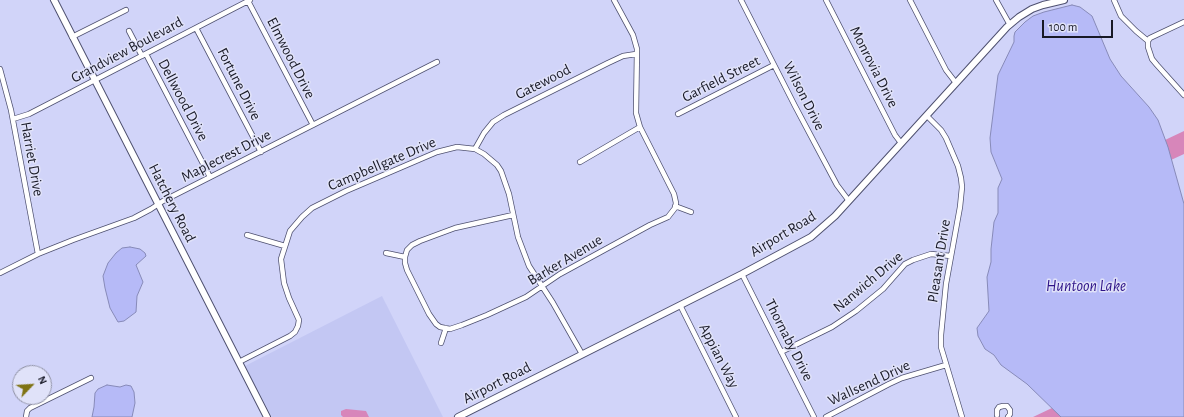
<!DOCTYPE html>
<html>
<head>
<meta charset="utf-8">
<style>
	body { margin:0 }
	#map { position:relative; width:1184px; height:417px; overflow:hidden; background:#d1d4f9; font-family:"Alegreya Sans",sans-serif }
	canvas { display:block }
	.north { position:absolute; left:12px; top:365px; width:40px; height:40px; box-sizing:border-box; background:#e0e2f9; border:1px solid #9092a5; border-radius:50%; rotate:65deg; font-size:11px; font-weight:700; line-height:16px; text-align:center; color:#181926 }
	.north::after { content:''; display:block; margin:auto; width:14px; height:18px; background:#7f7314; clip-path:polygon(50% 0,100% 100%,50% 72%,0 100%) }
	.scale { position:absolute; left:1042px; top:20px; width:71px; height:18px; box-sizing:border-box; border:2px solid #181926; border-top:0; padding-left:5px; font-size:12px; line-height:14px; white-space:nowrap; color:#181926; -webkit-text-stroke:3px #e0e2f9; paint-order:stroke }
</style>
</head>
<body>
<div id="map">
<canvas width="1184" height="417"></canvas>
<div class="north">N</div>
<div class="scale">100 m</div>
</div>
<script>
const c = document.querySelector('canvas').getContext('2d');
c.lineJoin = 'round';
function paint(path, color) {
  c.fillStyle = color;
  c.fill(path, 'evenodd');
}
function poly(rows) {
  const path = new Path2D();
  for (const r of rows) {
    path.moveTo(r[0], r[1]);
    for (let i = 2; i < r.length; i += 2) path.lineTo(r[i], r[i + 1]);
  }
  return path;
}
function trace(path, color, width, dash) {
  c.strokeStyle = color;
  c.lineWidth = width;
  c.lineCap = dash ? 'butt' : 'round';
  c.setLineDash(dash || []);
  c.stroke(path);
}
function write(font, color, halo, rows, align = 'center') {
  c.font = font + ' "Alegreya Sans",sans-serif';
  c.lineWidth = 3;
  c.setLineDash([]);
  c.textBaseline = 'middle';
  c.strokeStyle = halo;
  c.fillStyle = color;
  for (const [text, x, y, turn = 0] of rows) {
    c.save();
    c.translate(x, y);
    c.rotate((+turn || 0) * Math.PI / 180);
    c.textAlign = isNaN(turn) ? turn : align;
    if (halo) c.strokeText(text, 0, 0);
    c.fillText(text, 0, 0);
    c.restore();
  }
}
const built = poly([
	[382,296,443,417,272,417,245,366]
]);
const green = poly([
	[1184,131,1184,154,1171,160,1165,140],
	[1052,408,1061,417,1033,417],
	[346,409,366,411,369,417,343,417,341,415,341,411]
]);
const water = poly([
	[1072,5,1080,7,1092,16,1110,59,1121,76,1149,107,1158,120,1168,147,1184,204,1184,417,1061,417,1027,384,1001,365,994,355,985,349,978,336,977,328,989,311,987,277,991,262,991,249,994,222,998,213,998,188,1002,179,991,152,990,138,998,75,1014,42,1014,36,1015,32,1025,22,1033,16,1044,12,1072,5],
	[130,247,140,249,145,253,146,256,136,265,143,282,137,296,136,312,124,321,118,322,110,308,105,288,103,276,108,263,116,253,122,248,130,247],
	[107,385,120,387,126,385,131,386,134,392,135,403,132,417,92,417,94,407,95,393,98,389,107,385]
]);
const street = poly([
	[741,0,795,106,837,185,849,201],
	[826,0,895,135,901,143],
	[910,0,946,70,956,83],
	[996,0,1010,25],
	[1114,0,1121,16,1136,31,1148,41,1148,47,1152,59,1157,65,1184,95],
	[248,1,313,125],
	[196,28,261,152],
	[129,31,142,56],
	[72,37,126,10],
	[1148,41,1150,38,1184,22],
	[146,54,210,177],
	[0,69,11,110,38,254],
	[678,114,774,65],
	[927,116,941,130,946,138,958,166,961,178,962,187,960,207,946,284,941,335,941,347,962,417],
	[13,119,29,114,250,0],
	[475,149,484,133,493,122,504,115,608,63,623,56,636,54],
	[580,162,640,127],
	[675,206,691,212],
	[513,215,455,228,420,241,412,245,407,250,405,257,405,263,407,270,429,314,436,324,440,327,450,329,462,325,487,315,526,297,560,274,650,225,668,217,675,208,676,203,674,194,640,127,636,113,637,49,633,35,614,0],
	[247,235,285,246],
	[386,253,405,257],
	[0,273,38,254,73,240,134,218,151,209,163,201,437,62],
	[742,274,814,417],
	[680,305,736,417],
	[441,343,446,328],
	[781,352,832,327,856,311,883,289,905,264,913,260,931,254,951,256],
	[239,362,290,336,295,332,298,326,299,320,289,298,284,283,281,259,290,231,302,217,312,208,346,191,437,152,457,147,475,149,484,154,497,165,501,171,509,194,518,237,529,266,553,303,582,354],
	[997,415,997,410,999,407,1003,406,1007,406,1010,410,1010,414,1008,417],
	[26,417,27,411,30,408,91,378],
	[826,417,889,384,902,378,946,365]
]);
const secondary = poly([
	[54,0,267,417],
	[458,417,742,274,811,237,835,216,1007,27,1019,17,1032,9,1043,5,1064,0]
]);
const streetNames = [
	["Grandview Boulevard",127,50,-28],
	["Elmwood Drive",291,58,63],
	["Monrovia Drive",874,67,63],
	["Garfield Street",721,79,-27],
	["Gatewood",543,82,-27],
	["Fortune Drive",239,84,63],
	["Wilson Drive",804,96,63],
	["Dellwood Drive",183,100,62],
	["Maplecrest Drive",226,156,-27],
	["Harriet Drive",32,159,80],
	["Campbellgate Drive",382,164,-23],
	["Hatchery Road",172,203,63],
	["Airport Road",783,234,-31],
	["Barker Avenue",565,260,-31],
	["Pleasant Drive",939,261,-81],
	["Nanwich Drive",868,282,-40],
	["Thornaby Drive",789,340,63],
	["Appian Way",719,356,63],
	["Airport Road",497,383,-27],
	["Wallsend Drive",869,383,-25]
];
const waterNames = [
	["Huntoon Lake",1086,286]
];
paint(built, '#c3c7f3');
paint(green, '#d786ba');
paint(water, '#b6baf7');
trace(water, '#878ab8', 1);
trace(street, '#4f5170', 6);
trace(secondary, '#4f5170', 8);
trace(street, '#fff', 4.5);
trace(secondary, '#fff', 6);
write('15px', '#181926', '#e0e2f9', streetNames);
write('italic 16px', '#2e1388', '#e0e2f9', waterNames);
</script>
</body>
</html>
